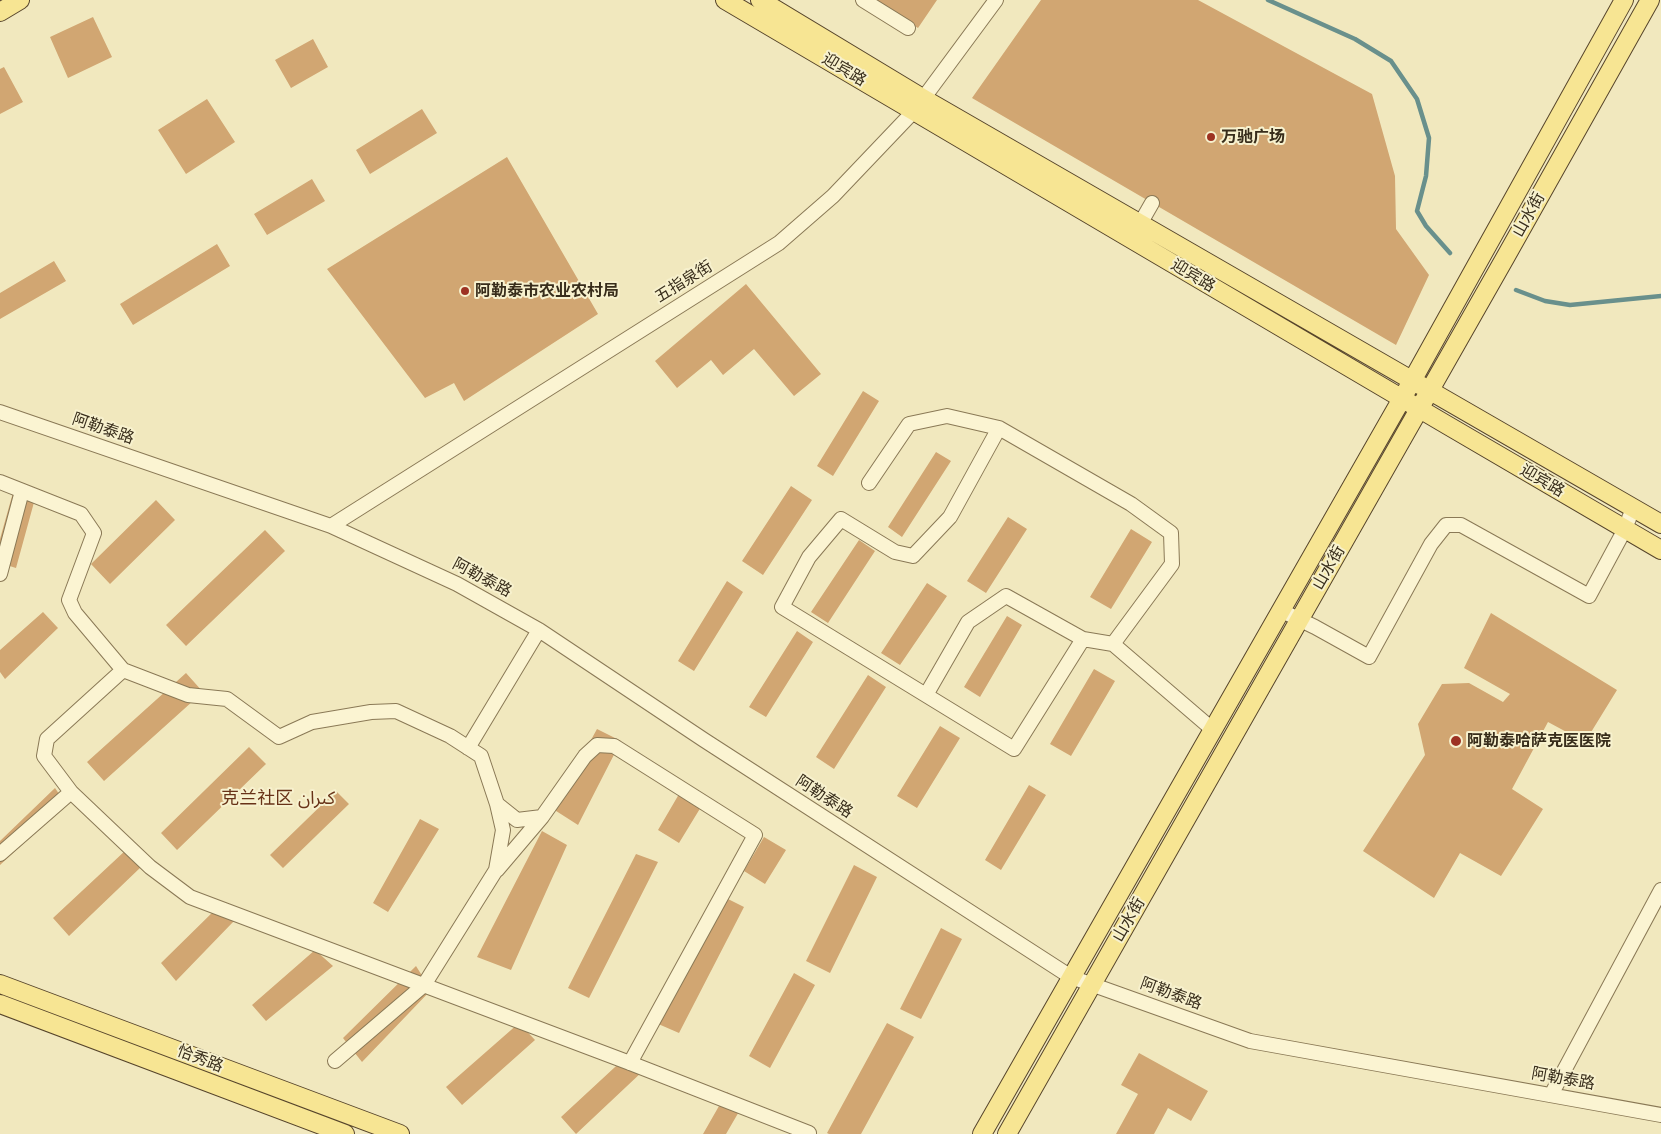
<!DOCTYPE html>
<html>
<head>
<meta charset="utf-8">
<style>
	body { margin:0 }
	canvas { display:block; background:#f1e8be }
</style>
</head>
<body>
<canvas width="1661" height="1134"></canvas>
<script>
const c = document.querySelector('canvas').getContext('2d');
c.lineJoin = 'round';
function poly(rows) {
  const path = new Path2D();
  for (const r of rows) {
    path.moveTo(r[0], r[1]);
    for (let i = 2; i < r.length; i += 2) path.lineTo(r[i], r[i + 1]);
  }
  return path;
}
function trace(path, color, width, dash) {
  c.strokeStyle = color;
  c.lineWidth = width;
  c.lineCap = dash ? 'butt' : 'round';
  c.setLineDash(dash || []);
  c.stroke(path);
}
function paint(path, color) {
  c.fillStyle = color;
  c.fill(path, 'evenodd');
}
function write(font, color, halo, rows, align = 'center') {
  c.font = font + ' Lora,"Noto Sans Arabic","Noto Sans SC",serif';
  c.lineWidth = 4;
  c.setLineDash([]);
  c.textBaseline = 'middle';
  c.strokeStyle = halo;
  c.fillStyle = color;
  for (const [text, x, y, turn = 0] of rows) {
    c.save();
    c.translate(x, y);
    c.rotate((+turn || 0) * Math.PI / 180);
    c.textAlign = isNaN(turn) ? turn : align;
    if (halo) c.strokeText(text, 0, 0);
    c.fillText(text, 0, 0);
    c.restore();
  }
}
const stream = poly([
	[1268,0,1355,39,1391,61,1417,99,1429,138,1426,176,1417,211,1426,226,1450,253],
	[1516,290,1545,301,1570,305,1661,296]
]);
const building = poly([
	[874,0,937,0,918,28],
	[1041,0,1198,0,1372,94,1395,176,1396,229,1429,275,1396,345,972,98],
	[93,17,112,57,68,78,50,37],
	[313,39,328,67,291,88,275,60],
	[4,67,23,102,0,114,0,69],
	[207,99,235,142,186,174,158,130],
	[422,109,437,133,370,174,356,150],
	[507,157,598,314,464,401,454,383,425,398,327,269],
	[312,179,325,201,267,235,254,214],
	[217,244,230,266,133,325,120,304],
	[54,261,66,281,0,319,0,293],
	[746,284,821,374,794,396,754,349,723,375,711,360,677,388,655,361],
	[863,391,879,401,833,476,817,466],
	[936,452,951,461,902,537,888,527],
	[791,486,812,500,763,575,742,561],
	[14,489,36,495,16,568,0,563,0,539],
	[156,500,175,520,110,584,91,564],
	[1008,517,1027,529,986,593,967,581],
	[1131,529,1152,542,1111,609,1090,597],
	[265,530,285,551,186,646,166,625],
	[859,540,875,551,828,623,811,612],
	[727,581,743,592,694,671,678,661],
	[927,583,947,596,900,665,881,653],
	[43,612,58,628,5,679,0,672,0,650],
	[1491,613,1617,690,1585,742,1548,722,1512,789,1543,809,1501,876,1460,853,1434,898,1363,851,1425,755,1418,724,1442,684,1469,683,1503,702,1510,694,1464,668],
	[1007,616,1022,625,980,697,964,687],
	[797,631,813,642,766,717,749,707],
	[1094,669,1115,681,1071,756,1050,744],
	[186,673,203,692,104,781,87,762],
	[868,675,886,687,834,769,816,757],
	[940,726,960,738,917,808,897,796],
	[597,729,621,741,578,825,553,809],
	[249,747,266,764,177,850,161,833],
	[1029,785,1046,795,1001,870,985,860],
	[55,788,66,804,0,865,0,841],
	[682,789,704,802,679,843,658,830],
	[336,791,349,804,283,868,270,855],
	[420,819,439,829,388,912,373,903],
	[542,831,567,845,511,970,477,957],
	[764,837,786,850,765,884,744,871],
	[126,850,141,867,69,936,53,918],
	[636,854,658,862,589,998,568,988],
	[854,865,877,877,830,973,806,961],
	[726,898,744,907,679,1033,656,1023],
	[219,906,234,921,176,981,161,963],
	[941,928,962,939,921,1019,900,1009],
	[315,950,333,966,266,1021,252,1005],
	[416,966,431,990,362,1062,343,1038],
	[794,973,815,985,770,1068,749,1056],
	[519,1023,535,1040,462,1105,446,1087],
	[887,1023,914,1037,861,1134,829,1134,827,1133],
	[1139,1053,1208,1091,1191,1121,1168,1108,1154,1134,1116,1134,1138,1094,1121,1085],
	[628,1055,643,1071,576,1134,561,1117],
	[727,1092,744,1103,726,1134,703,1134]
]);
const minor = poly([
	[863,0,908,28],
	[1140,224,1152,203],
	[0,412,331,526,457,584,539,630,704,740,1071,977,1250,1041,1661,1115],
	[999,428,950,517,913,556,895,552,841,519,809,557,782,607,1014,749,1083,639,1113,644,1212,729],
	[0,482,81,514,94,533,69,600,75,613,123,670],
	[869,483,909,424,947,416,999,428,1131,504,1171,533,1172,564,1113,644],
	[331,526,779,243,833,196,914,111,996,0],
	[0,574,22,491],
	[1280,610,1315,627,1369,657,1431,544,1446,525,1461,525,1589,596,1625,529,1633,508],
	[926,695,968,622,1006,596,1083,639],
	[468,748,539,630],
	[71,792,44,756,47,739,123,670,188,695,227,699,279,737,312,722,371,712,396,711,450,736,481,756,497,804,503,830,496,870,424,985,335,1061],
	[497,804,517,820,542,817],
	[0,854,71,792,150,867,190,897,630,1063,809,1133],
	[497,870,542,817,585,756,597,745,614,746,755,835,630,1063],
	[1551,1095,1661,890]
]);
const major = poly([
	[725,0,1447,425,1661,550],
	[760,0,924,99,1661,524],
	[0,12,20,0],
	[0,984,400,1134],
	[0,1004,345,1134],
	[982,1134,1412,381,1624,0],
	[1007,1134,1505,258,1650,0]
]);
const markers = [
	[1211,137,5,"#9d3222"],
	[465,291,5,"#9d3222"],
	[1456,741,6,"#9d3222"]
];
const streetNames = [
	["迎宾路",844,70,31],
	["山水街",1529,215,-61],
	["迎宾路",1193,276,31],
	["五指泉街",684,282,-32],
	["阿勒泰路",103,429,19],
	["迎宾路",1542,481,30],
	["山水街",1329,568,-60],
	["阿勒泰路",482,578,28],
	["阿勒泰路",824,797,33],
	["山水街",1129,920,-60],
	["阿勒泰路",1171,994,20],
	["恰秀路",200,1059,21],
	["阿勒泰路",1563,1079,10]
];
const poiNames = [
	["万驰广场",1221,137],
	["阿勒泰市农业农村局",475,291],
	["阿勒泰哈萨克医医院",1467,741]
];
const neighbourhoodNames = [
	["克兰社区 كىران",278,799]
];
trace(stream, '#69908c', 4.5);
paint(building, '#d1a672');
trace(minor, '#8a7956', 16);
trace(major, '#57452b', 20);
trace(minor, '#fbf4d2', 14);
trace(major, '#f7e593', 18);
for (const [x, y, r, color] of markers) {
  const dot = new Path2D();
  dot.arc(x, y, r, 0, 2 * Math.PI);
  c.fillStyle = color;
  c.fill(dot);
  trace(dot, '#f7f1ce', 2);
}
write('16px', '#382d1b', '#f7f1ce', streetNames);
write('bold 16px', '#382d1b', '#f7f1ce', poiNames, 'left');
write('18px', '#683318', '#f7f1ce', neighbourhoodNames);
</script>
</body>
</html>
